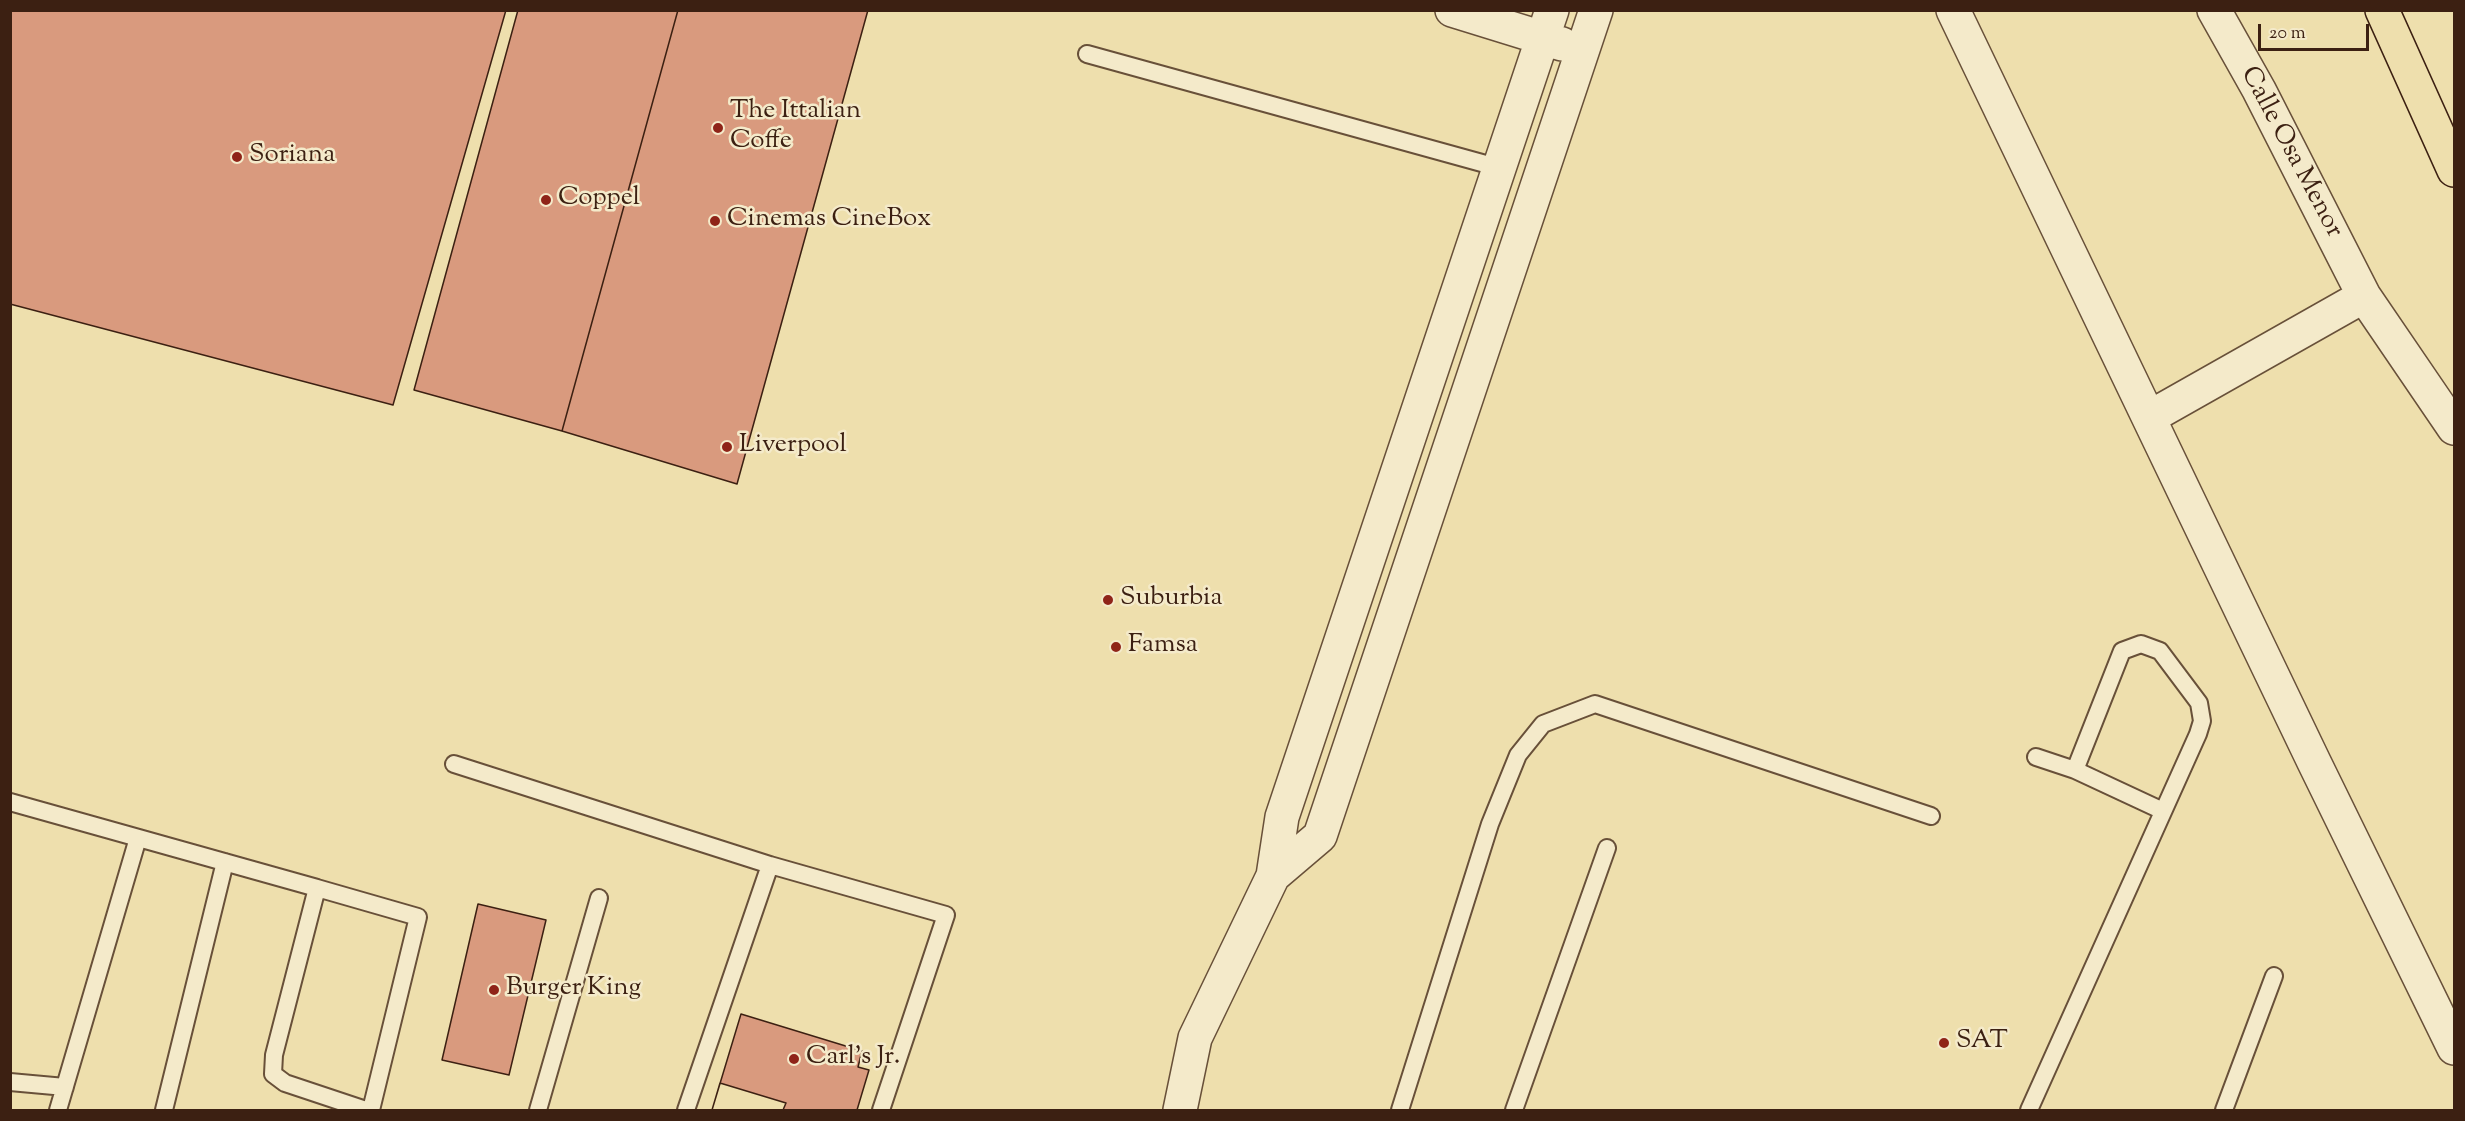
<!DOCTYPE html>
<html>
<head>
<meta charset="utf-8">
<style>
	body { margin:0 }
	#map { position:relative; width:2465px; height:1121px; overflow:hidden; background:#eedfad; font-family:"Sorts Mill Goudy",serif }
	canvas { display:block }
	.frame { position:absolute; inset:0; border:12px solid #3c2012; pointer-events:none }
	.scale { position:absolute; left:2258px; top:24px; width:111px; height:27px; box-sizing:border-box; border:3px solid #3c2012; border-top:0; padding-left:8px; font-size:18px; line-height:21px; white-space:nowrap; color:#3c2012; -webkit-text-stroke:4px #f4eaca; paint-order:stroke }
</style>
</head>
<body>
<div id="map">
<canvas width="2465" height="1121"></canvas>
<div class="frame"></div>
<div class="scale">20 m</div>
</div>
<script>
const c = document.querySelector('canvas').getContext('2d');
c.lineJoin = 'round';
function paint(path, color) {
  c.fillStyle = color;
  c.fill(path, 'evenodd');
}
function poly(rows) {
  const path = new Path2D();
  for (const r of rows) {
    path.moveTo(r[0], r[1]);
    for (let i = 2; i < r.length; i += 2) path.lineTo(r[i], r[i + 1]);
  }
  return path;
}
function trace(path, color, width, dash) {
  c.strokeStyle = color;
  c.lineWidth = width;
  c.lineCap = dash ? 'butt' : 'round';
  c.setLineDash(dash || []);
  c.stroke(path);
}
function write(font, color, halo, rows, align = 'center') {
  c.font = font + ' "Sorts Mill Goudy",serif';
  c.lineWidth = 5;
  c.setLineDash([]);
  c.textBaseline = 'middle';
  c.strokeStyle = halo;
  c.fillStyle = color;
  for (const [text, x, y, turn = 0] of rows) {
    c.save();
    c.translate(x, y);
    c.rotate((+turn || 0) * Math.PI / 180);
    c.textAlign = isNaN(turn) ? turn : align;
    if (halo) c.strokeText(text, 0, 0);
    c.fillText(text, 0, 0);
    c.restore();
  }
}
const building = poly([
	[10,10,506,10,393,405,10,304,10,10],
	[518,10,678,10,562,431,414,390,518,10],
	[678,10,868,10,737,484,562,431,678,10],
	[478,904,546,920,509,1075,442,1060,478,904],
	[741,1014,862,1051,858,1067,869,1070,857,1110,712,1110,741,1014],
	[720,1083,786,1103,783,1110,712,1110,720,1083]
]);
const service = poly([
	[1087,54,1500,168],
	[2036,757,2075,770],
	[454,764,770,865,946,915,881,1110],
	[10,802,317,888,274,1055,273,1074,285,1083,366,1110],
	[317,888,418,917,371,1110],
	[10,1082,65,1087],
	[58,1110,138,838],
	[164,1110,225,862],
	[538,1110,599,898],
	[686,1110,770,865],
	[1400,1110,1490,824,1518,755,1543,724,1595,704,1931,816],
	[1514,1110,1607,848],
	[2029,1110,2198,734,2202,721,2199,703,2160,651,2141,644,2122,651,2075,770,2163,811],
	[2224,1110,2274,976]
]);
const minor = poly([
	[1452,10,1562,44],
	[1953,10,2314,762,2454,1048],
	[2214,10,2259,90,2364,296,2454,428],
	[2150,417,2364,296],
	[1273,876,1320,836,1596,10],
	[1180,1110,1195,1038,1273,876,1282,817,1552,10]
]);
const primary = poly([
	[2382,10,2454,170]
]);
const markers = [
	[718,128,6,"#8f2418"],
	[237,157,6,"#8f2418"],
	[546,200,6,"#8f2418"],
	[715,221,6,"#8f2418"],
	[727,447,6,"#8f2418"],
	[1108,600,6,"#8f2418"],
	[1116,647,6,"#8f2418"],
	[494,990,6,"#8f2418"],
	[1944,1043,6,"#8f2418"],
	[794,1059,6,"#8f2418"]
];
const poiNames = [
	["The Ittalian",730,113],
	["Coffe",730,143],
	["Soriana",249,157],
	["Coppel",558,200],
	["Cinemas CineBox",727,221],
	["Liverpool",739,447],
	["Suburbia",1120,600],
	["Famsa",1128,647],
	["Burger King",506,990],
	["SAT",1956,1043],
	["Carl's Jr.",806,1059]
];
const streetNames = [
	["Calle Osa Menor",2290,153,62]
];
paint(building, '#d99a7e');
trace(building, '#3c2012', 1.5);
trace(service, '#685039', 20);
trace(minor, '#685039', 36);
trace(primary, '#3c2012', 36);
trace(service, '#f4eaca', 16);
trace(minor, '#f4eaca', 33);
trace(primary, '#eedfad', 33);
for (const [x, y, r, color] of markers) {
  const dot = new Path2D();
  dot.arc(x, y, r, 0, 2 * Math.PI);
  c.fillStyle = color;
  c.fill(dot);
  trace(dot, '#f4eaca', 2);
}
write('26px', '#3c2012', '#f4eaca', poiNames, 'left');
write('26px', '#3c2012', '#f4eaca', streetNames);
</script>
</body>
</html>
